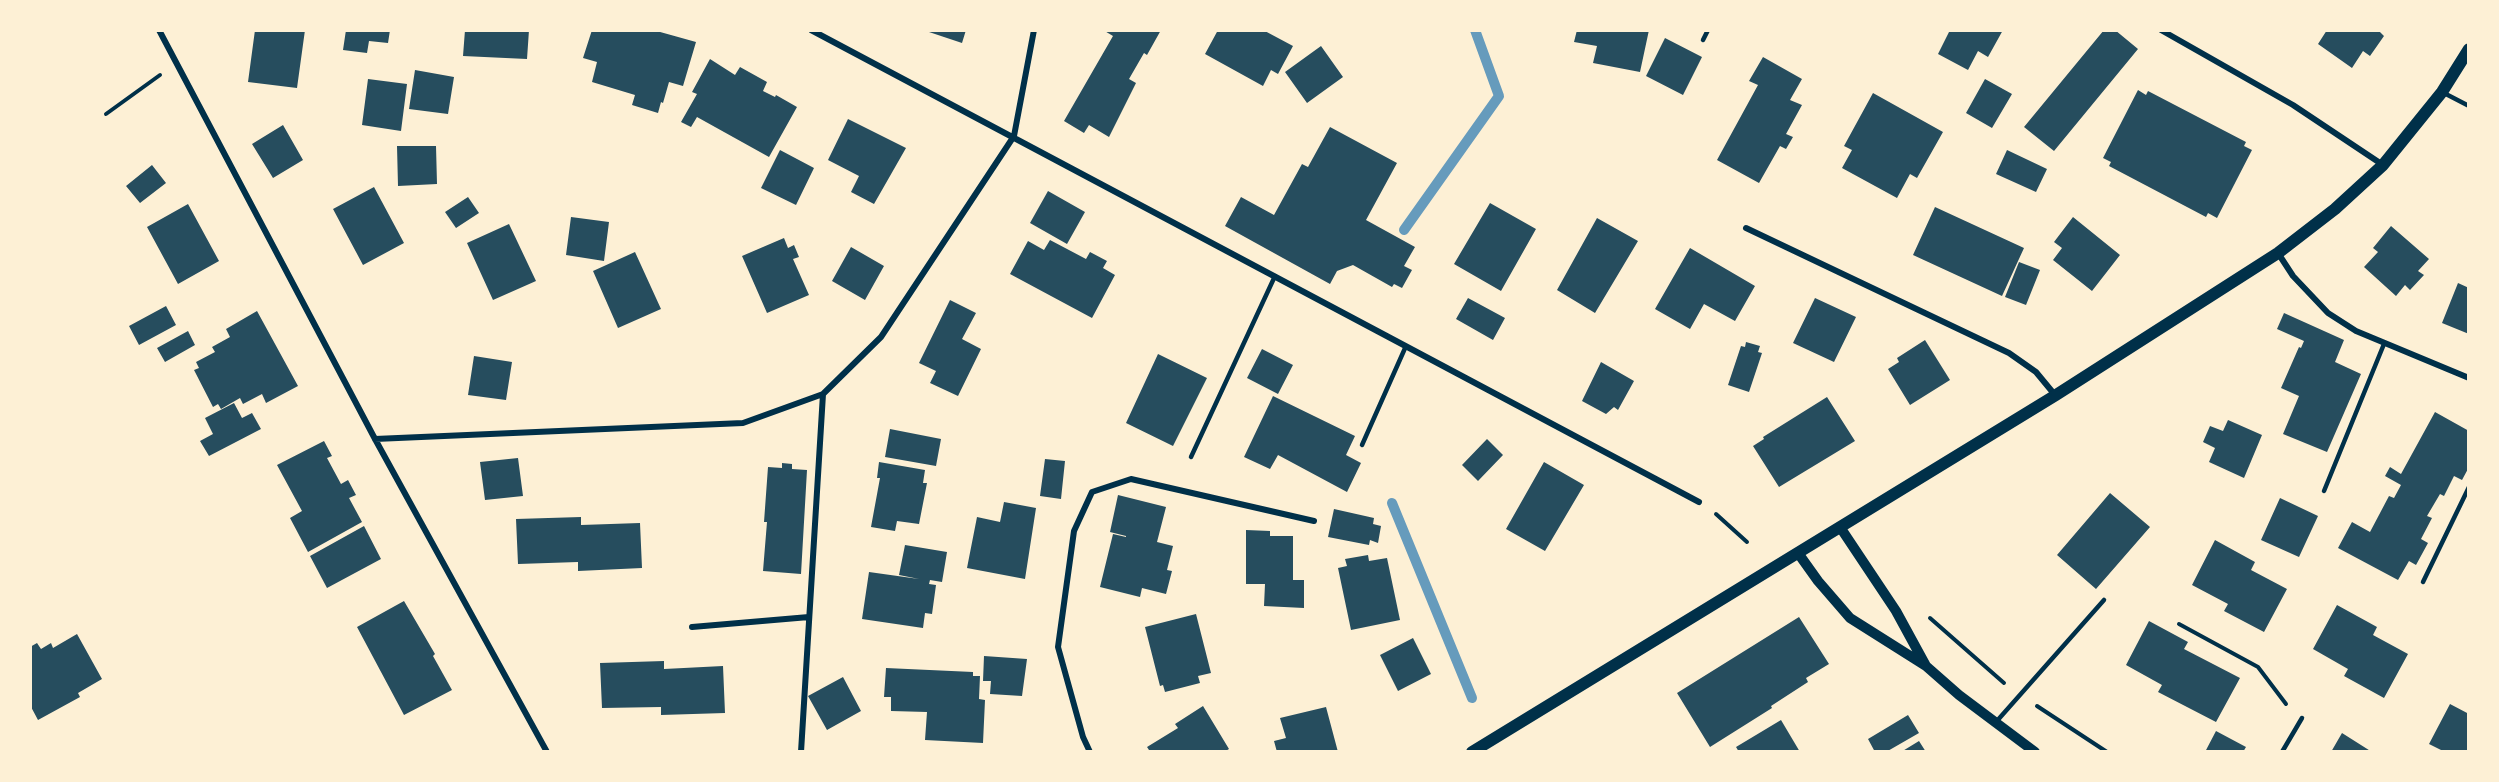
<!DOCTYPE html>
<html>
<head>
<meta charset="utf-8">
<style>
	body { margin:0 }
	#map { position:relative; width:2499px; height:782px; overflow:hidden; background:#fdf0d5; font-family:Helvetica,sans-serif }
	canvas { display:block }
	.frame { position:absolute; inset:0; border:32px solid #fdf0d5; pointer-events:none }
</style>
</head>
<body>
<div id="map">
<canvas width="2499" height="782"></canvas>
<div class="frame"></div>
</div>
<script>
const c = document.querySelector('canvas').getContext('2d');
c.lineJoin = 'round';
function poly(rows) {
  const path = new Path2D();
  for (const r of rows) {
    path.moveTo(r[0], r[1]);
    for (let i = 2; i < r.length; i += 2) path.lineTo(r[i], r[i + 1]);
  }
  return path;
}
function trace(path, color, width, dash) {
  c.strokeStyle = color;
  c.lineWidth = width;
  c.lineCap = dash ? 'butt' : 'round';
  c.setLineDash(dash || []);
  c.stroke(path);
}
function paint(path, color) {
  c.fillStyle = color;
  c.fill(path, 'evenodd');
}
const stream = poly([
	[1404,230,1499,96,1475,30],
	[1392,503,1472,698]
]);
const building = poly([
	[255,30,305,30,297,88,248,82],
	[346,30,390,30,388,43,369,41,367,53,343,50],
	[465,30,529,30,527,59,463,56],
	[592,30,653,30,696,42,683,86,669,82,663,103,661,102,658,113,632,105,635,95,592,82,597,62,583,58],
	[923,30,966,30,962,43],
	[1103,30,1161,30,1147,55,1144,53,1129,79,1136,83,1109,137,1089,125,1084,133,1064,121,1113,36],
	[1218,30,1263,30,1293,46,1278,74,1271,70,1263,86,1205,54],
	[1577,30,1649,30,1640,72,1593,63,1597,46,1574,42],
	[1950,30,2003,30,1988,57,1978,51,1968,70,1938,54],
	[2104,30,2115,30,2138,49,2054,151,2024,127],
	[2327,30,2378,30,2384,36,2370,56,2363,51,2352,68,2318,44],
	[1665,38,1702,57,1683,95,1646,76],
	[1321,46,1343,77,1307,103,1285,72],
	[1763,57,1802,79,1790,100,1802,105,1786,134,1793,137,1786,149,1780,146,1759,183,1717,160,1758,85,1749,81],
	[710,59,735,75,740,67,767,82,763,91,775,97,776,95,797,107,769,157,697,117,691,127,681,122,697,94,692,92],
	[415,70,454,77,448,114,409,109],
	[368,79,407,84,401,131,362,125],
	[1985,79,2012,94,1992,128,1966,113],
	[2138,90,2146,95,2148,91,2246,142,2244,146,2252,150,2217,218,2208,213,2206,217,2109,166,2111,162,2103,158],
	[1873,93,1943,132,1917,178,1910,174,1897,198,1842,168,1852,150,1844,146],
	[848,119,906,148,874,204,851,192,859,176,828,160],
	[283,125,303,160,273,178,252,144],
	[1330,127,1397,163,1366,220,1415,247,1404,266,1412,270,1402,288,1394,284,1392,287,1353,265,1337,271,1330,284,1225,226,1241,197,1274,215,1302,164,1308,167],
	[397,146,436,146,437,184,398,186],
	[780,150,814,168,796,205,761,188],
	[2007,150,2047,169,2036,192,1996,174],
	[152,165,166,183,140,203,126,186],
	[374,187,404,243,363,265,333,209],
	[1048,191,1085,212,1067,244,1030,223],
	[468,197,479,213,456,228,445,212],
	[1490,203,1536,229,1501,291,1454,264],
	[188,204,219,261,178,284,147,227],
	[1935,207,2024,248,2002,296,1913,255],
	[571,217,609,222,604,261,566,255],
	[2073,217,2120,255,2092,291,2053,260,2062,248,2054,242],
	[1597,218,1638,241,1595,313,1557,290],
	[509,224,536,281,493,300,467,243],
	[2391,226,2429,259,2418,271,2424,275,2410,290,2405,285,2396,296,2364,267,2378,252,2373,248],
	[784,238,788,248,794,245,799,257,793,259,809,295,767,313,742,256],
	[1050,240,1086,259,1090,252,1107,261,1103,268,1115,275,1092,318,1010,274,1028,241,1044,250],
	[851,247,884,266,865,300,832,281],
	[1690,248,1755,286,1735,321,1704,304,1690,329,1655,309],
	[635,252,661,309,618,328,593,271],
	[2019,262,2040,270,2026,305,2005,297],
	[2458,283,2469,288,2469,334,2442,323],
	[1468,298,1505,318,1493,340,1456,319],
	[1815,298,1856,317,1834,362,1793,343],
	[950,300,976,313,962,339,981,349,958,396,930,383,936,371,919,363],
	[166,306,176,325,139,345,129,326],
	[257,311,298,386,266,403,262,394,243,404,240,398,221,409,218,404,213,407,194,370,199,368,196,362,215,352,212,347,230,337,226,329],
	[2284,313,2344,340,2335,362,2361,374,2327,452,2283,434,2299,396,2281,388,2299,347,2301,348,2304,341,2277,329],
	[188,331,195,345,165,362,157,348],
	[1925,340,1950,380,1910,405,1888,369,1899,362,1897,358],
	[1746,342,1760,346,1758,352,1762,353,1749,392,1728,385,1741,346,1745,347],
	[1262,349,1293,365,1278,394,1247,378],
	[1158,354,1207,378,1173,446,1126,423],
	[474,356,512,362,506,400,468,395],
	[1601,362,1634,381,1618,410,1614,407,1606,414,1582,401],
	[1273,396,1355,436,1346,455,1361,463,1347,492,1278,455,1270,469,1244,457],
	[1827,397,1855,441,1779,487,1753,446,1764,439,1763,437],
	[234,403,242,418,252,413,261,429,209,456,200,441,213,434,205,418],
	[2435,412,2469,431,2469,450,2467,454,2469,455,2469,467,2462,480,2454,476,2444,496,2440,494,2427,516,2432,518,2421,539,2428,543,2416,565,2409,561,2398,580,2338,548,2352,522,2370,532,2389,496,2394,498,2401,485,2385,476,2390,467,2401,474],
	[2228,420,2262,435,2244,478,2209,462,2215,448,2203,442,2210,426,2223,431],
	[890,429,941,439,936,466,885,457],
	[1487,439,1503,455,1478,481,1462,465],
	[324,441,332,456,327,458,341,484,348,480,356,495,349,498,362,522,308,552,290,518,302,511,277,465],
	[518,458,523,496,485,500,480,462],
	[1045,459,1065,461,1061,499,1040,496],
	[879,462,925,470,923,483,927,483,919,524,897,521,895,531,871,527,880,478,877,478],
	[1544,462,1584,485,1545,551,1506,529],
	[782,463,792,464,792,469,807,470,801,574,763,571,767,522,764,522,768,467,782,468],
	[2110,493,2150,527,2096,589,2057,555],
	[1118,495,1166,507,1157,542,1173,546,1167,570,1172,571,1166,594,1142,588,1140,597,1100,587,1113,534,1126,537,1126,536,1110,532],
	[2280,498,2318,516,2299,557,2261,540],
	[1004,502,1036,508,1025,579,967,568,977,517,1000,522],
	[1334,509,1374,518,1373,524,1381,526,1378,543,1370,540,1369,545,1328,537],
	[581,517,581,525,640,523,642,568,578,571,578,562,518,564,516,519],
	[364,526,381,559,327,588,310,556],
	[1246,530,1270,531,1270,536,1293,536,1293,580,1304,580,1304,608,1264,606,1265,584,1246,584],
	[2215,540,2255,562,2251,570,2287,589,2264,632,2224,611,2228,604,2192,585],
	[905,545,947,552,942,582,930,580,929,584,936,585,932,614,925,613,923,628,862,619,869,572,919,579,899,575],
	[1368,555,1369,561,1387,558,1400,620,1351,630,1338,568,1347,566,1345,559],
	[404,601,435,654,433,656,452,690,404,715,357,627],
	[2337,605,2377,627,2373,635,2408,654,2384,698,2344,676,2348,669,2313,649],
	[1196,614,1211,673,1198,676,1200,683,1165,692,1163,685,1160,686,1145,627],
	[1799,617,1829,664,1806,678,1808,682,1771,706,1772,708,1710,747,1677,693],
	[2149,621,2188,642,2184,649,2240,678,2216,722,2158,692,2162,685,2126,665],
	[77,634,102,679,78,693,80,697,38,720,30,705,30,647,37,643,41,649,51,643,53,648],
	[1413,638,1431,674,1398,691,1380,655],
	[984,656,1027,659,1022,696,990,694,991,681,983,681],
	[664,661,664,669,723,666,725,713,661,715,661,707,602,708,600,663],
	[886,668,973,672,973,676,980,676,979,699,985,700,983,743,925,740,927,712,891,711,891,697,884,697],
	[843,677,861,711,827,730,808,696],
	[2450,704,2469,714,2469,752,2445,752,2429,744],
	[1203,706,1229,749,1224,752,1146,752,1149,750,1147,747,1178,728,1175,724],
	[1326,707,1338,752,1277,752,1274,741,1286,738,1280,718],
	[1908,715,1919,733,1886,752,1875,752,1868,739],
	[1781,720,1800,752,1739,752,1736,747],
	[2216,731,2246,747,2243,752,2205,752],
	[2342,733,2372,752,2331,752],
	[1919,741,1926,752,1901,752]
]);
const path = poly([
	[106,114,160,75],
	[1716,514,1747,542],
	[1930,618,2004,683],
	[2179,624,2258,667,2286,704],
	[2037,706,2107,752]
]);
const service = poly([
	[1703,40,1708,30],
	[2442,92,2469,106],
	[1362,445,1406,346],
	[1191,457,1275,276],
	[2324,491,2384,344],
	[2423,582,2469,487],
	[1996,722,2104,600],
	[2282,752,2302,718]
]);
const minor = poly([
	[159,30,375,439,547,752],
	[811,30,1699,502],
	[2161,30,2293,105,2383,165],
	[1746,228,2009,353,2036,372,2055,395],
	[2278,253,2293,276,2328,313,2356,331,2469,378],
	[375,439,743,423,823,394,881,337,1014,136,1034,30],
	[692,627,809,617],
	[801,752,823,394],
	[1090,752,1083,737,1058,647,1074,531,1092,492,1131,479,1314,521]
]);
const tertiary = poly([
	[1840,527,1896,611,1926,666],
	[1798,553,1818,581,1850,618,1926,666,1959,695,2035,752]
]);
const secondary = poly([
	[1472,752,2056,395,2278,253,2335,209,2383,165,2442,92,2469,49]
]);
trace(stream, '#669bbc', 10);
paint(building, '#264d5e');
trace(path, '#003049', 4);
trace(service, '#003049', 4.5);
trace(minor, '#003049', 6);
trace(tertiary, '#003049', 10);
trace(secondary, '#003049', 12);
</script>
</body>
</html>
